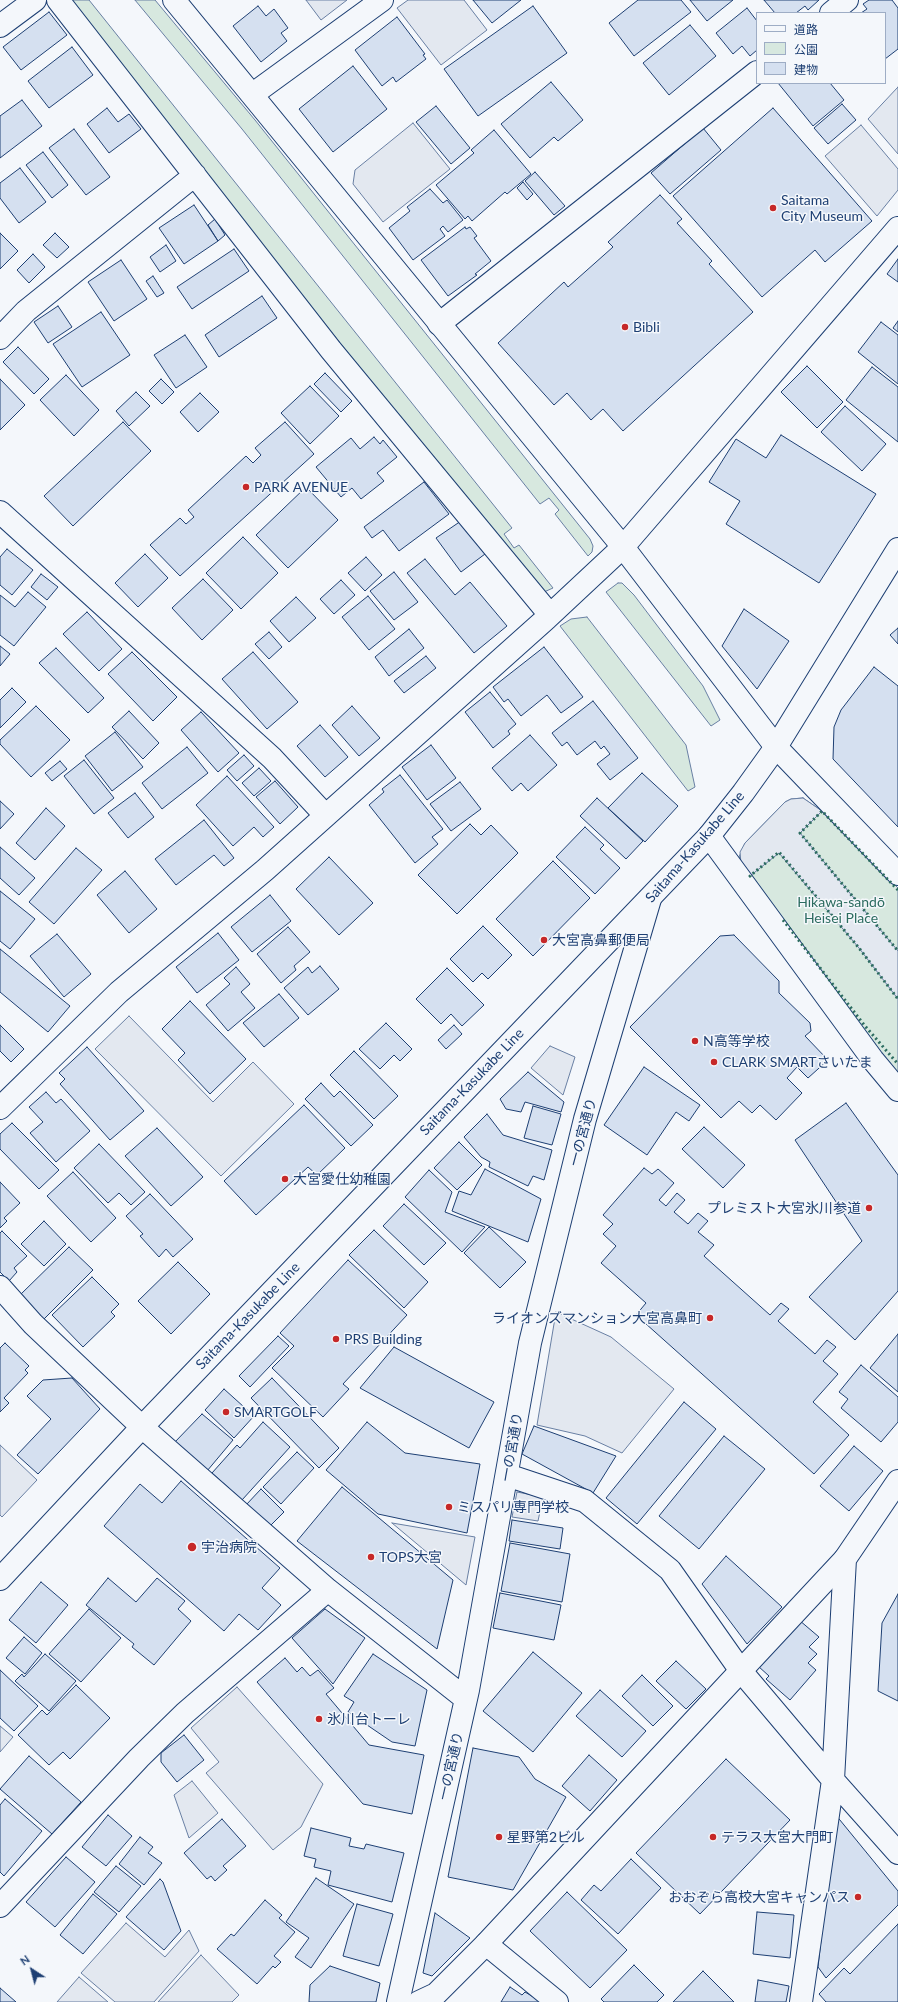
<!DOCTYPE html>
<html>
<head>
<meta charset="utf-8">
<style>
	body { margin:0 }
	#map { position:relative; width:898px; height:2002px; overflow:hidden; background:#f4f7fb; font-family:Lato,"Noto Sans JP",sans-serif }
	canvas { display:block }
	.legend { position:absolute; left:756px; top:12px; width:130px; height:72px; box-sizing:border-box; background:#f4f7fb; border:1px solid #9eadc5; margin:0; padding:5px 7px; list-style:none; font-size:12px; color:#1d3f73 }
	.legend li { display:flex; align-items:center; gap:8px; height:20px }
	.legend b { width:20px; border:1px solid #9eadc5 }
	.north { position:absolute; left:12px; top:1950px; width:40px; height:40px; -webkit-text-stroke:3px #f4f7fb; paint-order:stroke; rotate:324deg; font-size:11px; font-weight:700; line-height:16px; text-align:center; color:#1d3f73 }
	.north::after { content:''; display:block; margin:auto; width:14px; height:18px; background:#1d3f73; clip-path:polygon(50% 0,100% 100%,50% 72%,0 100%) }
</style>
</head>
<body>
<div id="map">
<canvas width="898" height="2002"></canvas>
<ul class="legend">
<li><b style="height:5px;background:#f4f7fb"></b>道路</li>
<li><b style="height:11px;background:#d7e8df"></b>公園</li>
<li><b style="height:11px;background:#d5e0f0"></b>建物</li>
</ul>
<div class="north">N</div>
</div>
<script>
const c = document.querySelector('canvas').getContext('2d');
c.lineJoin = 'round';
function paint(path, color) {
  c.fillStyle = color;
  c.fill(path, 'evenodd');
}
function poly(rows) {
  const path = new Path2D();
  for (const r of rows) {
    path.moveTo(r[0], r[1]);
    for (let i = 2; i < r.length; i += 2) path.lineTo(r[i], r[i + 1]);
  }
  return path;
}
function trace(path, color, width, dash) {
  c.strokeStyle = color;
  c.lineWidth = width;
  c.lineCap = dash ? 'butt' : 'round';
  c.setLineDash(dash || []);
  c.stroke(path);
}
function write(font, color, halo, rows, align = 'center') {
  c.font = font + ' Lato,"Noto Sans JP",sans-serif';
  c.lineWidth = 3;
  c.setLineDash([]);
  c.textBaseline = 'middle';
  c.strokeStyle = halo;
  c.fillStyle = color;
  for (const [text, x, y, turn = 0] of rows) {
    c.save();
    c.translate(x, y);
    c.rotate((+turn || 0) * Math.PI / 180);
    c.textAlign = isNaN(turn) ? turn : align;
    if (halo) c.strokeText(text, 0, 0);
    c.fillText(text, 0, 0);
    c.restore();
  }
}
const green = poly([
	[67,0,89,0,512,528,504,534,514,548,519,545,553,588,544,592,536,589,67,0],
	[135,0,155,0,255,120,590,539,593,546,592,552,588,556,555,514,559,510,549,498,540,504,242,129,135,0],
	[618,583,622,583,634,595,703,686,720,720,711,726,606,592,618,583],
	[587,617,686,745,695,787,688,791,560,626,571,619,587,617],
	[803,798,822,811,898,888,898,1080,857,1029,739,857,745,843,785,802,791,799,803,798]
]);
const parking = poly([
	[306,0,347,0,321,20,306,0],
	[408,0,464,0,487,30,441,65,397,8,408,0],
	[898,87,898,154,868,119,898,87],
	[413,123,450,169,383,222,353,184,355,170,413,123],
	[861,125,898,169,898,190,877,216,825,156,861,125],
	[803,798,822,811,800,833,898,951,898,999,859,948,779,853,750,876,741,864,740,852,745,843,785,802,791,799,803,798],
	[129,1016,213,1102,253,1062,294,1104,221,1176,95,1049,129,1016],
	[550,1046,575,1057,563,1095,531,1068,550,1046],
	[556,1312,611,1337,674,1389,622,1453,585,1436,537,1425,556,1312],
	[0,1445,37,1480,2,1517,0,1515,0,1445],
	[517,1492,543,1497,538,1521,512,1517,517,1492],
	[392,1523,475,1537,466,1585,392,1523],
	[237,1687,323,1784,301,1827,273,1850,206,1773,219,1762,191,1728,237,1687],
	[0,1726,13,1737,0,1752,0,1726],
	[192,1781,218,1813,189,1838,174,1795,192,1781],
	[126,1923,165,1957,189,1930,199,1951,154,2002,115,2002,81,1973,126,1923],
	[201,1955,239,1995,232,2002,158,2002,201,1955],
	[79,1977,108,2002,57,2002,79,1977]
]);
const building = poly([
	[473,0,521,0,492,23,473,0],
	[638,0,681,0,691,12,634,56,609,23,638,0],
	[690,0,733,0,707,21,690,0],
	[764,0,819,0,808,10,805,6,796,13,775,13,764,0],
	[869,0,892,0,898,8,898,49,885,59,885,13,861,13,867,9,863,4,869,0],
	[258,6,266,16,274,9,288,28,281,33,287,41,261,62,233,26,258,6],
	[533,6,567,53,478,116,444,69,533,6],
	[747,8,757,21,757,50,750,56,742,46,733,54,716,33,747,8],
	[49,12,67,35,21,70,3,47,49,12],
	[397,17,425,54,423,55,426,59,396,82,393,77,382,86,355,50,397,17],
	[690,25,716,56,669,95,643,63,690,25],
	[72,47,93,75,49,108,28,81,72,47],
	[353,66,387,109,333,152,299,109,353,66],
	[551,82,583,120,558,141,554,137,530,158,501,124,551,82],
	[778,83,830,83,844,100,813,126,778,83],
	[22,100,42,126,0,158,0,116,22,100],
	[842,104,856,120,828,144,814,128,842,104],
	[436,106,470,148,451,164,416,122,436,106],
	[107,108,118,122,129,114,141,129,109,153,87,124,107,108],
	[773,108,872,221,825,262,815,250,762,297,673,196,773,108],
	[703,128,721,150,670,194,651,173,703,128],
	[74,129,110,177,86,195,49,148,74,129],
	[494,130,531,174,507,194,505,192,472,221,468,216,465,219,436,185,474,153,471,150,494,130],
	[43,152,68,185,52,198,26,165,43,152],
	[20,168,46,202,19,223,0,198,0,183,20,168],
	[535,172,565,206,554,215,525,181,535,172],
	[523,182,533,194,527,200,517,188,523,182],
	[430,189,443,203,447,200,463,220,448,232,443,226,440,229,445,236,413,260,389,228,410,211,407,207,430,189],
	[660,195,682,219,677,223,712,261,709,264,753,312,623,431,603,409,591,420,567,393,554,405,498,343,564,282,568,287,613,247,608,242,660,195],
	[194,205,218,241,184,264,159,228,194,205],
	[215,219,225,235,218,241,208,225,215,219],
	[465,227,466,229,470,227,477,236,474,238,491,261,475,274,477,275,448,296,421,260,465,227],
	[0,233,18,251,0,269,0,233],
	[55,233,69,247,57,258,43,245,55,233],
	[166,245,176,261,160,272,150,257,166,245],
	[234,249,249,271,192,309,177,287,234,249],
	[33,254,45,267,29,283,17,270,33,254],
	[898,259,898,282,887,274,898,259],
	[121,260,147,299,114,321,88,282,121,260],
	[153,276,164,293,157,297,146,281,153,276],
	[262,296,277,318,219,357,205,335,262,296],
	[58,306,72,327,48,343,34,322,58,306],
	[101,312,130,355,82,387,53,344,101,312],
	[898,321,898,332,893,328,898,321],
	[881,322,898,335,898,384,858,352,881,322],
	[185,335,207,367,176,388,154,355,185,335],
	[18,347,49,379,34,394,3,362,18,347],
	[807,366,843,402,817,428,781,392,807,366],
	[872,367,898,387,898,442,846,400,872,367],
	[325,373,352,401,341,412,314,384,325,373],
	[66,375,99,410,74,436,40,400,66,375],
	[0,379,25,405,0,430,0,379],
	[161,379,174,392,162,404,149,391,161,379],
	[310,386,339,416,310,444,281,413,310,386],
	[136,392,150,406,129,426,116,411,136,392],
	[200,393,219,412,198,432,180,412,200,393],
	[845,406,886,444,862,471,821,432,845,406],
	[123,422,151,451,73,526,44,496,123,422],
	[285,422,314,454,180,576,150,545,180,518,186,524,194,517,188,510,246,456,253,463,261,455,255,448,285,422],
	[781,435,876,494,819,583,726,524,740,501,709,482,736,439,766,458,781,435],
	[374,437,380,444,383,440,397,457,377,473,384,481,361,499,352,488,341,497,316,467,351,438,360,449,374,437],
	[424,482,449,514,399,551,383,530,372,538,364,527,424,482],
	[306,487,338,520,288,568,256,535,306,487],
	[461,521,485,554,461,572,436,538,461,521],
	[243,537,278,573,241,609,206,573,243,537],
	[7,549,33,570,12,595,0,585,0,557,7,549],
	[145,554,168,578,138,607,115,583,145,554],
	[366,557,382,575,365,591,348,573,366,557],
	[425,559,455,595,470,582,507,626,474,653,407,573,425,559],
	[394,572,418,602,394,620,370,591,394,572],
	[41,574,58,587,47,600,31,587,41,574],
	[203,579,233,610,202,640,172,608,203,579],
	[341,580,355,595,334,614,320,599,341,580],
	[28,592,46,607,14,646,0,635,0,595,15,607,28,592],
	[368,596,395,629,369,650,342,617,368,596],
	[296,597,316,618,289,642,270,621,296,597],
	[744,609,789,641,757,689,722,646,744,609],
	[87,612,122,649,99,671,63,634,87,612],
	[898,628,898,644,890,635,898,628],
	[409,629,424,648,389,676,375,657,409,629],
	[269,632,282,647,269,659,255,644,269,632],
	[0,646,10,654,0,666,0,646],
	[544,647,583,697,561,713,547,695,521,716,508,699,504,702,493,687,544,647],
	[56,648,104,698,88,713,39,663,56,648],
	[132,652,177,697,153,721,108,674,132,652],
	[253,652,298,702,267,729,222,679,253,652],
	[426,656,436,668,404,693,394,681,426,656],
	[874,667,898,686,898,827,833,759,834,727,841,710,874,667],
	[12,688,26,702,0,728,0,700,12,688],
	[490,692,516,724,508,731,510,734,493,748,465,712,490,692],
	[593,701,638,758,610,780,597,764,610,754,604,746,601,749,595,741,577,755,567,742,562,746,552,733,593,701],
	[36,706,70,740,31,777,0,744,0,740,36,706],
	[352,706,380,738,359,756,332,725,352,706],
	[129,711,159,743,143,759,112,727,129,711],
	[201,712,239,753,218,772,181,730,201,712],
	[320,725,348,757,325,777,297,746,320,725],
	[115,732,143,767,112,791,85,756,115,732],
	[530,735,557,765,528,791,521,783,512,791,492,768,530,735],
	[431,745,456,778,427,800,402,767,431,745],
	[187,747,208,773,162,809,142,783,187,747],
	[244,755,254,766,237,781,227,770,244,755],
	[84,760,114,798,94,814,64,776,84,760],
	[60,761,67,769,52,781,45,773,60,761],
	[259,768,271,781,254,796,242,783,259,768],
	[642,773,678,806,645,842,608,808,642,773],
	[400,775,443,829,432,837,438,844,415,863,369,805,384,792,382,789,400,775],
	[227,776,274,827,263,837,254,827,233,846,196,805,227,776],
	[275,781,298,807,280,824,256,797,275,781],
	[460,782,481,809,451,831,430,804,460,782],
	[135,793,154,817,128,838,108,813,135,793],
	[597,798,643,841,626,859,580,816,597,798],
	[0,801,14,814,0,829,0,801],
	[46,808,65,826,35,860,16,843,46,808],
	[204,820,234,858,224,866,214,855,176,885,155,859,204,820],
	[470,824,481,835,491,825,518,853,457,914,418,875,470,824],
	[585,827,604,845,600,849,620,868,595,894,556,857,585,827],
	[0,847,35,878,19,895,0,878,0,847],
	[76,848,102,870,54,924,29,902,76,848],
	[329,857,373,903,339,935,296,889,329,857],
	[553,861,590,898,533,956,496,919,553,861],
	[125,871,157,909,129,933,97,895,125,871],
	[0,891,35,919,10,949,0,941,0,891],
	[270,895,291,921,252,952,231,927,270,895],
	[483,926,512,955,488,979,482,973,473,982,450,959,483,926],
	[288,927,310,952,294,966,296,970,281,983,257,954,288,927],
	[218,933,239,960,197,993,176,967,218,933],
	[57,934,91,974,64,997,30,956,57,934],
	[734,935,779,981,779,993,810,1023,811,1031,805,1036,828,1060,808,1078,797,1067,787,1078,802,1093,776,1120,760,1105,752,1113,739,1101,721,1118,630,1027,720,936,734,935],
	[0,949,70,1006,48,1032,0,992,0,949],
	[320,966,339,989,308,1015,284,988,308,967,312,973,320,966],
	[236,967,250,984,241,992,255,1008,228,1031,206,1005,230,984,224,978,236,967],
	[447,968,484,1005,462,1026,451,1014,441,1024,416,999,447,968],
	[279,994,299,1018,264,1047,243,1023,279,994],
	[190,1001,246,1059,210,1094,178,1060,185,1053,162,1029,190,1001],
	[386,1023,412,1049,400,1061,394,1055,380,1069,359,1049,386,1023],
	[0,1025,24,1049,11,1062,0,1051,0,1025],
	[454,1025,462,1034,446,1049,438,1040,454,1025],
	[87,1047,144,1111,110,1140,60,1084,65,1079,59,1073,87,1047],
	[354,1051,398,1096,374,1119,330,1075,354,1051],
	[644,1067,700,1105,689,1121,676,1112,647,1155,604,1125,644,1067],
	[528,1072,564,1102,561,1112,525,1102,521,1112,506,1109,500,1099,528,1072],
	[321,1083,334,1097,340,1091,373,1125,351,1146,305,1099,321,1083],
	[46,1092,56,1103,61,1099,90,1131,56,1162,30,1133,43,1122,29,1107,46,1092],
	[846,1103,898,1175,898,1291,855,1340,809,1297,862,1241,795,1140,846,1103],
	[304,1105,345,1148,317,1175,308,1167,256,1215,224,1181,304,1105],
	[533,1106,561,1114,552,1145,524,1138,533,1106],
	[487,1114,503,1135,552,1150,544,1180,533,1176,528,1186,489,1167,490,1162,481,1157,464,1137,487,1114],
	[12,1123,59,1170,39,1189,0,1149,0,1134,12,1123],
	[704,1127,745,1165,723,1188,682,1149,704,1127],
	[157,1128,203,1177,171,1206,125,1156,157,1128],
	[459,1142,482,1165,457,1190,434,1168,459,1142],
	[99,1144,145,1192,131,1205,119,1193,108,1203,74,1168,99,1144],
	[644,1168,652,1174,658,1169,674,1183,659,1200,666,1206,677,1193,685,1200,674,1212,688,1224,698,1213,708,1221,698,1232,714,1245,704,1256,770,1315,781,1303,789,1309,778,1321,815,1354,827,1340,836,1347,823,1361,838,1374,813,1402,849,1435,814,1474,636,1315,646,1303,601,1263,616,1246,603,1234,613,1224,603,1215,644,1168],
	[485,1169,541,1199,528,1242,452,1211,459,1191,471,1195,485,1169],
	[429,1170,452,1192,445,1212,485,1227,462,1252,405,1197,429,1170],
	[73,1172,116,1218,91,1242,47,1196,73,1172],
	[0,1182,20,1203,4,1218,7,1221,0,1228,0,1182],
	[150,1194,193,1239,173,1257,166,1249,159,1257,140,1236,143,1234,126,1216,150,1194],
	[404,1204,446,1243,424,1265,383,1226,404,1204],
	[44,1221,66,1244,44,1266,21,1244,44,1221],
	[489,1227,526,1262,500,1288,464,1253,489,1227],
	[374,1230,428,1282,404,1308,349,1255,374,1230],
	[2,1231,27,1256,14,1268,17,1272,9,1281,0,1272,0,1233,2,1231],
	[69,1247,93,1270,44,1319,20,1295,69,1247],
	[348,1260,407,1315,343,1384,349,1389,323,1417,272,1368,294,1346,280,1333,348,1260],
	[178,1262,210,1294,171,1334,138,1301,178,1262],
	[92,1277,119,1304,111,1312,115,1316,83,1347,52,1315,92,1277],
	[898,1334,898,1392,870,1368,898,1334],
	[278,1336,289,1346,250,1387,239,1376,278,1336],
	[5,1343,29,1366,25,1370,28,1373,4,1398,9,1403,0,1412,0,1348,5,1343],
	[394,1347,494,1402,469,1448,360,1388,394,1347],
	[861,1365,898,1397,898,1422,881,1442,841,1408,848,1399,839,1392,861,1365],
	[72,1378,100,1409,38,1474,17,1455,51,1419,27,1396,43,1380,72,1378],
	[272,1378,339,1448,319,1468,251,1398,272,1378],
	[224,1389,254,1416,234,1438,205,1410,224,1389],
	[684,1402,716,1429,637,1524,606,1498,684,1402],
	[202,1414,233,1440,207,1471,174,1443,202,1414],
	[263,1422,290,1447,242,1500,212,1473,237,1445,240,1448,263,1422],
	[367,1422,405,1453,480,1464,467,1533,378,1514,326,1470,367,1422],
	[534,1426,616,1456,593,1493,522,1454,534,1426],
	[724,1436,765,1469,699,1549,659,1516,724,1436],
	[854,1446,883,1471,849,1511,820,1486,854,1446],
	[297,1452,314,1468,281,1504,263,1487,297,1452],
	[181,1481,280,1568,262,1588,281,1605,258,1630,239,1614,224,1631,104,1526,140,1484,162,1503,181,1481],
	[342,1487,453,1580,437,1649,297,1541,342,1487],
	[261,1489,284,1512,268,1528,246,1505,261,1489],
	[512,1520,563,1528,560,1549,509,1541,512,1520],
	[510,1543,570,1554,562,1602,501,1591,510,1543],
	[726,1556,782,1607,747,1644,702,1584,726,1556],
	[108,1578,136,1602,157,1578,185,1601,178,1609,191,1621,154,1665,132,1647,134,1644,86,1605,108,1578],
	[41,1582,68,1605,36,1643,9,1620,41,1582],
	[500,1593,561,1605,554,1640,493,1628,500,1593],
	[898,1594,898,1701,878,1691,882,1623,898,1594],
	[89,1609,121,1638,81,1682,49,1654,89,1609],
	[325,1609,365,1638,333,1684,292,1638,325,1609],
	[799,1620,819,1637,809,1647,817,1654,808,1663,816,1670,790,1700,766,1679,769,1676,758,1666,799,1620],
	[24,1637,42,1653,25,1674,6,1658,24,1637],
	[533,1652,582,1693,533,1752,483,1711,533,1652],
	[45,1654,76,1681,49,1711,15,1681,22,1674,24,1677,45,1654],
	[373,1654,427,1690,415,1746,392,1742,348,1712,354,1702,344,1696,373,1654],
	[285,1658,297,1672,302,1667,310,1676,318,1670,334,1688,326,1694,369,1745,424,1755,412,1814,363,1804,257,1682,285,1658],
	[676,1661,706,1689,686,1709,656,1681,676,1661],
	[0,1670,38,1706,14,1731,0,1718,0,1670],
	[642,1675,673,1706,653,1726,622,1696,642,1675],
	[76,1685,110,1718,70,1759,63,1752,49,1765,18,1735,42,1710,47,1715,76,1685],
	[600,1690,646,1731,622,1757,576,1716,600,1690],
	[184,1735,204,1760,177,1782,161,1762,161,1753,184,1735],
	[473,1748,519,1757,535,1779,566,1797,513,1890,448,1877,473,1748],
	[589,1755,617,1780,590,1811,562,1786,589,1755],
	[29,1756,81,1802,52,1834,0,1789,29,1756],
	[726,1759,790,1820,700,1914,636,1853,726,1759],
	[5,1799,42,1831,4,1876,0,1872,0,1805,5,1799],
	[835,1814,898,1891,898,1905,826,1978,818,1967,835,1814],
	[108,1815,132,1836,106,1866,82,1847,108,1815],
	[222,1819,246,1846,223,1866,227,1870,215,1881,211,1876,207,1879,184,1853,222,1819],
	[311,1828,351,1838,349,1846,364,1849,366,1844,404,1853,392,1902,328,1885,331,1871,314,1867,316,1859,304,1856,311,1828],
	[140,1837,153,1847,148,1853,162,1863,144,1885,119,1864,140,1837],
	[66,1857,95,1882,55,1927,26,1902,66,1857],
	[631,1859,661,1888,618,1934,581,1900,594,1885,601,1891,631,1859],
	[116,1866,141,1886,119,1912,94,1892,116,1866],
	[316,1878,354,1904,311,1968,295,1957,309,1938,286,1922,316,1878],
	[160,1879,163,1882,181,1931,164,1950,126,1917,160,1879],
	[567,1892,627,1950,590,1988,530,1931,567,1892],
	[93,1894,117,1914,83,1954,60,1935,93,1894],
	[265,1900,282,1915,279,1918,295,1932,274,1956,281,1962,275,1968,273,1966,257,1984,217,1949,231,1934,234,1936,265,1900],
	[357,1904,393,1914,379,1966,343,1956,357,1904],
	[757,1912,794,1915,790,1958,753,1954,757,1912],
	[435,1913,470,1938,432,1976,423,1973,435,1913],
	[898,1924,898,2002,826,2002,819,1994,844,1968,850,1974,898,1924],
	[634,1965,664,1995,657,2002,604,2002,601,1999,634,1965],
	[330,1966,380,1983,376,2002,309,2002,310,1985,330,1966],
	[703,1971,734,2002,673,2002,703,1971],
	[758,1980,789,1986,786,2002,755,2002,758,1980],
	[510,1987,522,1995,525,1992,542,2002,501,2002,510,1987],
	[0,1988,16,2002,0,2002,0,1988]
]);
const pedestrian = poly([
	[419,2002,436,1994,486,1944,845,1559]
]);
const minor = poly([
	[58,0,331,350,550,615],
	[831,13,847,0],
	[0,26,35,0],
	[253,94,382,0],
	[439,324,757,72],
	[0,338,26,311,195,175],
	[0,512,272,758,325,815],
	[776,747,898,874],
	[709,836,873,1060,898,1090],
	[0,1108,119,992,265,870,547,618,623,547,898,228],
	[0,1287,33,1324,142,1427,328,1590,466,1699],
	[507,1475,585,1501,670,1570,741,1671,833,1780,898,1853],
	[0,1906,139,1758,185,1713,328,1590],
	[486,1944,557,2002],
	[398,2002,468,1690,530,1343,585,1119,650,899],
	[801,2002,833,1780,845,1559,898,1481]
]);
const tertiary = poly([
	[174,0,623,547,776,747]
]);
const primary = poly([
	[0,1579,142,1427,709,836,743,793,776,747,898,549]
]);
const hedge = poly([
	[751,877,750,876,779,852,859,948,898,999],
	[898,890,822,811,800,833,898,951],
	[783,920,865,1026,898,1064]
]);
const markers = [
	[773,208,4,"#c62828"],
	[625,327,4,"#c62828"],
	[246,487,4,"#c62828"],
	[544,940,4,"#c62828"],
	[695,1041,4,"#c62828"],
	[714,1062,4,"#c62828"],
	[285,1179,4,"#c62828"],
	[869,1208,4,"#c62828"],
	[710,1318,4,"#c62828"],
	[336,1339,4,"#c62828"],
	[226,1412,4,"#c62828"],
	[449,1507,4,"#c62828"],
	[192,1547,5,"#c62828"],
	[371,1557,4,"#c62828"],
	[319,1719,4,"#c62828"],
	[499,1837,4,"#c62828"],
	[713,1837,4,"#c62828"],
	[858,1897,4,"#c62828"]
];
const poiNames = [
	["Saitama",781,200],
	["City Museum",781,216],
	["Bibli",633,327],
	["PARK AVENUE",254,487],
	["大宮高鼻郵便局",552,940],
	["N高等学校",703,1041],
	["CLARK SMARTさいたま",722,1062],
	["大宮愛仕幼稚園",293,1179],
	["プレミスト大宮氷川参道",861,1208,"right"],
	["ライオンズマンション大宮高鼻町",702,1318,"right"],
	["PRS Building",344,1339],
	["SMARTGOLF",234,1412],
	["ミスパリ専門学校",457,1507],
	["宇治病院",201,1547],
	["TOPS大宮",379,1557],
	["氷川台トーレ",327,1719],
	["星野第2ビル",507,1837],
	["テラス大宮大門町",721,1837],
	["おおぞら高校大宮キャンパス",850,1897,"right"]
];
const streetNames = [
	["Saitama-Kasukabe Line",695,847,-49],
	["Saitama-Kasukabe Line",472,1082,-46],
	["一の宮通り",583,1132,-75],
	["Saitama-Kasukabe Line",248,1316,-46],
	["一の宮通り",512,1447,-80],
	["一の宮通り",451,1766,-77]
];
const parkNames = [
	["Hikawa-sandō",841,902],
	["Heisei Place",841,918]
];
paint(green, '#d7e8df');
trace(green, '#687fa3', 1);
paint(parking, '#e3e8f0');
trace(parking, '#687fa3', 1);
paint(building, '#d5e0f0');
trace(building, '#1d3f73', 1);
trace(pedestrian, '#1d3f73', 24);
trace(minor, '#1d3f73', 24);
trace(tertiary, '#1d3f73', 24);
trace(primary, '#1d3f73', 24);
trace(pedestrian, '#f4f7fb', 22);
trace(minor, '#f4f7fb', 22);
trace(tertiary, '#f4f7fb', 22);
trace(primary, '#f4f7fb', 22);
trace(hedge, '#2c6c60', 3, [2, 3]);
for (const [x, y, r, color] of markers) {
  const dot = new Path2D();
  dot.arc(x, y, r, 0, 2 * Math.PI);
  c.fillStyle = color;
  c.fill(dot);
  trace(dot, '#f4f7fb', 1.5);
}
write('14px', '#1d3f73', '#f4f7fb', poiNames, 'left');
write('14px', '#1d3f73', '#f4f7fb', streetNames);
write('14px', '#2c6c60', '#f4f7fb', parkNames);
</script>
</body>
</html>
